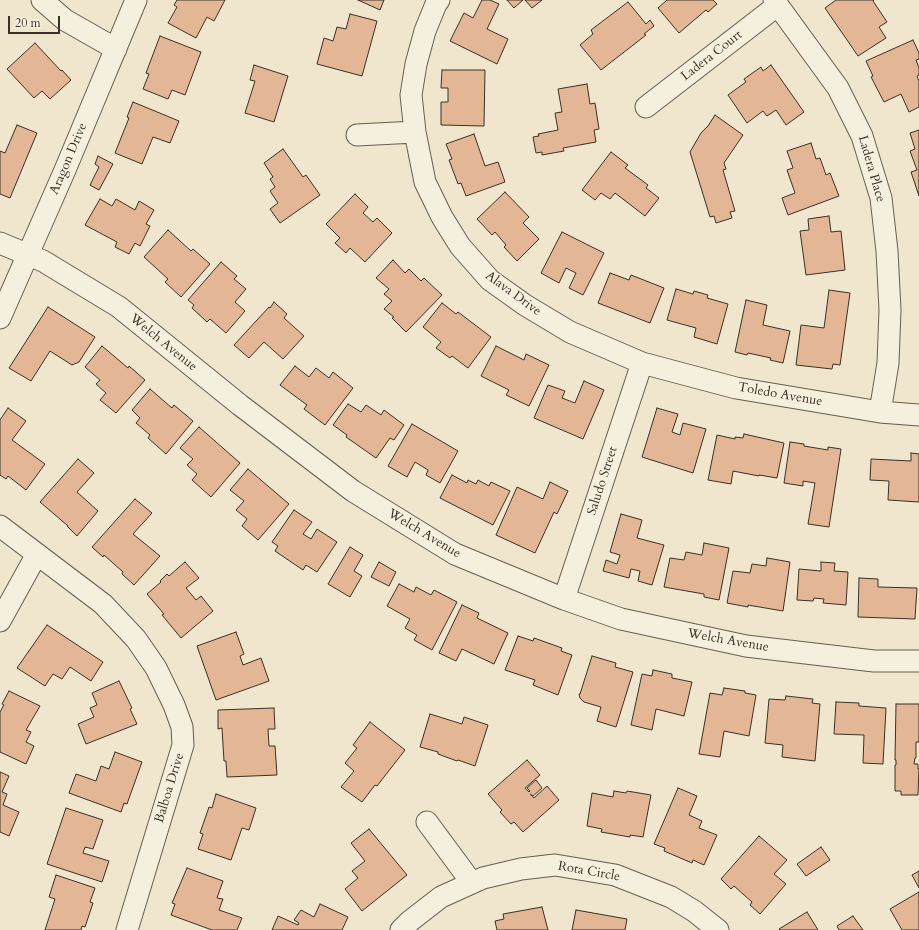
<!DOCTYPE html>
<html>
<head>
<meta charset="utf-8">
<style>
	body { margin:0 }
	#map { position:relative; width:919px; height:930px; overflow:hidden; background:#efe6cd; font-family:Cardo,serif }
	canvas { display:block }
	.scale { position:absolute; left:8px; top:16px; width:52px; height:18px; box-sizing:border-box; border:2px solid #3a3025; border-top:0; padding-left:5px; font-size:12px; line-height:14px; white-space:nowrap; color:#3a3025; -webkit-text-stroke:3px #f5efde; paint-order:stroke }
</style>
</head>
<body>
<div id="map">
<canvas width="919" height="930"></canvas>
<div class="scale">20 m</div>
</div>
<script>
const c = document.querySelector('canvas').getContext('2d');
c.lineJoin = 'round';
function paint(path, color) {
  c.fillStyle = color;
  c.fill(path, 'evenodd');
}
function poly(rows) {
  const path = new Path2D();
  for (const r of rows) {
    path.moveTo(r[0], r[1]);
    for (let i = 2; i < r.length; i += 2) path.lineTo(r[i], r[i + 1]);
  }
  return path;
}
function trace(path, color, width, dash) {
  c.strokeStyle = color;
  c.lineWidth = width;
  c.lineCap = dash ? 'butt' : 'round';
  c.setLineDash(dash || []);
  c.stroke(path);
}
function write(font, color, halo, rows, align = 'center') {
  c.font = font + ' Cardo,serif';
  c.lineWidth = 3;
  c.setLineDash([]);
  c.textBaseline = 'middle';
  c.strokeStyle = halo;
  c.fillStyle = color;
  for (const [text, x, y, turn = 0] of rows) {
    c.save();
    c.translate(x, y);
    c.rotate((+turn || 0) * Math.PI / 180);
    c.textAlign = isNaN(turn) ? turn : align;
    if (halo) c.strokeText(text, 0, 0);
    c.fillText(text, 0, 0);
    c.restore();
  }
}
const building = poly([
	[177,0,225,0,214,21,207,17,196,38,168,23,177,7,174,5,177,0],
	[358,0,384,0,380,10,358,0],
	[482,0,490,0,499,4,487,29,508,39,497,64,450,41,464,13,473,18,482,0],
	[507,0,523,0,514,8,507,0],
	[525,0,542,0,532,8,525,0],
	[667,0,713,0,717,4,708,12,706,10,679,33,658,8,667,0],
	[836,0,874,0,873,1,887,22,879,27,886,38,858,56,825,8,836,0],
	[628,2,646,24,650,20,654,26,644,34,646,35,601,70,580,45,593,34,591,30,628,2],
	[350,14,377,21,362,76,317,64,324,38,333,41,337,27,346,29,350,14],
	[160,36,201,52,185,95,172,90,168,99,143,89,149,74,146,73,160,36],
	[913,40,919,53,919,59,916,60,919,68,919,75,917,76,919,81,919,107,909,112,901,94,884,102,871,77,873,76,866,61,913,40],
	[35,43,61,71,62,70,71,80,50,99,42,91,34,98,7,69,35,43],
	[254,65,288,76,274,122,245,113,255,81,250,80,254,65],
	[771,65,804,112,786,125,776,110,767,116,763,111,747,123,728,95,746,82,744,79,761,67,763,71,771,65],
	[442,70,485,70,484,126,441,125,441,102,448,102,448,88,441,88,442,70],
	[587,84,590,104,595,103,599,129,594,130,596,142,563,148,564,151,542,155,542,152,536,153,533,137,539,136,538,134,558,130,555,113,562,112,558,89,587,84],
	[133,102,179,121,170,143,153,137,142,164,115,153,129,118,127,117,133,102],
	[715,115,743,135,724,163,726,169,723,170,735,211,730,212,732,218,716,223,714,216,710,217,690,152,701,133,708,126,715,115],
	[17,125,37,133,10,198,0,194,0,151,5,153,17,125],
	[919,130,919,196,911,172,917,170,910,151,915,149,910,133,919,130],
	[474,134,485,166,498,162,505,182,466,196,461,183,458,184,449,160,452,159,446,144,474,134],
	[811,143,816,159,820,158,826,175,830,173,839,196,788,215,782,198,795,193,787,170,793,168,787,151,811,143],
	[283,149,303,177,306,175,320,195,280,223,270,209,278,203,270,191,275,187,270,179,273,177,264,163,283,149],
	[611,152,628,165,625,168,648,185,646,188,659,198,645,216,615,193,610,199,601,193,595,200,582,190,611,152],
	[98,156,113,164,99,190,90,185,99,167,95,164,98,156],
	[505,192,529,217,523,223,539,239,517,261,504,247,506,245,495,232,492,235,477,219,505,192],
	[355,194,368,207,363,213,373,222,377,218,392,233,365,262,350,248,346,253,335,243,340,238,326,224,355,194],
	[100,199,112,206,116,199,135,210,139,201,154,210,146,224,150,226,140,246,135,243,129,254,115,247,117,242,85,225,100,199],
	[829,216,831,232,841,231,845,270,806,275,800,231,809,230,808,219,829,216],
	[168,230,191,251,193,249,210,264,181,297,165,282,168,279,144,257,168,230],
	[562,232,604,253,583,295,569,288,576,273,566,268,559,283,541,273,562,232],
	[393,260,405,273,409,269,421,281,424,278,442,295,406,332,392,318,394,317,384,309,392,301,384,294,389,289,376,278,393,260],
	[221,262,237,276,234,279,246,289,235,302,245,311,226,333,210,319,207,322,192,308,194,305,188,300,221,262],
	[610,273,629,280,631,275,664,288,650,323,598,303,610,273],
	[676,289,693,294,694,291,708,295,707,298,728,304,717,344,694,337,696,328,667,320,676,289],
	[829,290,850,293,840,365,833,364,832,369,796,365,801,325,824,328,829,290],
	[746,300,767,305,763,325,790,331,783,363,770,360,771,358,748,353,747,355,735,352,746,300],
	[274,302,287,314,284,318,304,336,283,359,264,342,249,358,234,345,269,307,270,308,274,302],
	[442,303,456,314,458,312,491,337,468,368,452,356,450,358,436,348,441,342,423,327,442,303],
	[48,307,95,337,79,362,72,365,50,351,31,381,9,368,48,307],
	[102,346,128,368,129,366,145,380,116,413,100,400,106,393,96,384,100,380,85,367,102,346],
	[496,346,524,360,526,354,549,365,529,406,506,395,509,390,481,376,496,346],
	[295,366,309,377,316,368,329,378,333,372,353,388,325,425,304,409,307,405,280,385,295,366],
	[584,381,604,390,583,439,534,418,548,385,565,391,562,398,575,403,584,381],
	[150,389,172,408,174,405,193,421,166,454,148,438,150,435,136,423,140,418,132,410,150,389],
	[348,404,361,412,366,405,381,415,384,410,404,425,394,440,390,438,376,458,346,437,347,435,333,425,348,404],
	[8,408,26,421,12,440,45,464,26,490,8,476,6,479,0,475,0,420,8,408],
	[657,408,678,414,672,432,680,435,683,423,706,429,693,473,642,457,657,408],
	[412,424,458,451,440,483,426,475,428,470,415,462,407,477,388,466,412,424],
	[199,427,240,463,211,497,192,480,197,474,187,465,193,459,180,448,199,427],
	[744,434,784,443,777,478,759,475,759,476,733,471,731,484,708,480,717,435,735,439,735,437,743,438,744,434],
	[790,442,804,444,804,446,828,450,828,447,841,449,829,527,808,524,815,483,803,481,803,486,784,483,790,442],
	[911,453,919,454,919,502,888,500,889,481,870,480,871,459,911,461,911,453],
	[78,459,94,473,77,492,98,511,77,536,67,526,68,526,40,502,78,459],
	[248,469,289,504,258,540,242,526,247,519,236,510,244,501,230,490,248,469],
	[452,475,467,483,468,480,476,484,478,480,489,486,491,482,510,491,493,525,440,498,452,475],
	[550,482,568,491,557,514,554,512,535,553,496,535,517,487,543,499,550,482],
	[135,499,152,513,133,534,160,556,134,585,122,574,123,572,104,555,103,557,92,547,135,499],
	[294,510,312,522,303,534,311,539,317,529,337,542,317,572,306,565,303,570,275,551,278,546,272,542,294,510],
	[621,514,642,520,637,538,664,545,652,585,638,581,640,571,631,569,629,578,603,571,606,560,617,564,620,555,610,552,621,514],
	[704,543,729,548,719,600,704,597,704,594,664,587,670,558,684,560,686,552,702,555,704,543],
	[350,547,363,555,354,571,362,576,350,597,328,584,350,547],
	[767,558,790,562,783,611,748,605,748,607,727,603,733,571,750,573,752,564,766,566,767,558],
	[185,562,199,578,186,588,196,600,201,596,213,611,181,638,162,615,164,614,147,594,161,582,160,581,167,574,169,576,185,562],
	[379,562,396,572,389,586,371,577,379,562],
	[821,562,835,563,834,571,848,572,846,605,823,603,824,599,814,598,813,601,797,600,799,569,821,571,821,562],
	[859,578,878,579,878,587,917,588,915,619,858,617,859,578],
	[399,584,414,592,416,587,431,595,434,590,457,602,432,650,414,640,417,635,405,628,410,619,387,606,399,584],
	[462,605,479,613,477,618,508,633,494,664,462,649,456,661,439,653,462,605],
	[47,625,103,662,91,681,70,667,62,679,53,674,45,686,17,668,47,625],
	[236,632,244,654,240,656,243,665,261,658,269,681,216,700,197,646,236,632],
	[518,636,533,641,534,638,562,648,561,651,572,655,558,695,533,685,535,680,505,670,518,636],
	[592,656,616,663,615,667,633,672,616,727,597,721,601,707,584,702,580,698,579,694,580,694,592,656],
	[653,670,672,674,672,678,692,682,684,716,656,709,652,730,631,725,642,674,652,676,653,670],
	[119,681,132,708,130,709,137,724,86,744,78,724,94,717,90,708,97,705,92,693,119,681],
	[724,688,745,691,745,693,756,695,749,736,724,731,720,757,699,754,710,693,722,695,724,688],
	[9,691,40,706,26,730,31,732,26,742,34,746,26,764,0,752,0,712,4,705,2,704,9,691],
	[786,696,813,699,812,703,820,704,815,761,782,757,783,745,765,743,769,699,785,700,786,696],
	[836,702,859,703,859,706,886,708,883,764,863,763,864,735,834,734,836,702],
	[896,704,919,704,919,742,916,742,916,758,915,758,914,764,918,764,918,769,919,769,918,795,901,795,901,791,895,791,895,765,896,765,896,760,895,760,896,704],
	[274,708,275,729,268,729,269,746,275,746,277,775,227,777,226,761,224,761,222,728,218,729,218,710,274,708],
	[430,714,462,724,464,717,488,725,475,766,458,760,457,761,438,754,438,752,420,747,430,714],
	[370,722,405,750,377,786,375,785,362,802,341,787,354,771,345,763,357,748,353,745,370,722],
	[115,752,142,762,127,804,124,803,121,812,69,793,76,774,96,781,101,766,109,769,115,752],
	[527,760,540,775,525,788,529,792,530,791,527,788,536,780,542,788,533,796,530,794,534,798,547,786,559,800,523,832,514,822,511,824,500,812,502,810,488,794,527,760],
	[0,772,9,776,2,792,7,794,3,805,19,812,9,836,0,832,0,772],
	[678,788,697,796,689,815,702,821,699,828,717,835,704,865,693,860,692,863,664,851,665,848,654,844,678,788],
	[614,791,626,793,627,791,651,795,643,837,630,835,630,837,601,832,602,829,587,826,592,793,613,797,614,791],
	[216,794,256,808,249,830,242,828,231,860,198,849,203,834,200,833,209,807,212,808,216,794],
	[66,808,103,820,93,849,85,847,83,853,109,861,102,882,47,864,66,808],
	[369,829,407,875,362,911,345,889,358,878,352,871,365,861,351,843,369,829],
	[759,836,787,860,774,874,786,884,760,914,750,905,752,902,734,886,731,889,721,879,759,836],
	[821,847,830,860,806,876,797,864,821,847],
	[187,868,223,881,217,898,223,899,219,910,242,918,237,930,212,930,171,915,175,904,172,903,187,868],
	[919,871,919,888,912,875,919,871],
	[56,875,95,888,90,902,93,903,85,927,82,926,81,930,45,930,55,899,49,897,56,875],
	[919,892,919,930,902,930,890,909,919,892],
	[320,904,348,917,342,930,272,930,278,916,298,925,299,923,294,920,301,910,314,917,320,904],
	[542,907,548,930,497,930,495,921,504,919,503,914,542,907],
	[576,910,627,919,625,930,572,930,576,910],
	[807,912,818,930,780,930,779,929,807,912],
	[853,916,863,930,839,930,837,926,853,916]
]);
const minor = poly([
	[42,0,65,20,116,49],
	[439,0,436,4,425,31,416,64,411,95,415,132,425,182,442,217,460,246,490,280,525,305,570,332,642,363,736,388,880,412,919,415],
	[774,0,838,88,862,136,881,198,887,251,890,310,888,363,880,412],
	[646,107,778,5],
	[357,135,415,132],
	[0,243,43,261,119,307,240,405,353,491,455,554,564,599,621,619,746,646,874,661,919,661],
	[0,318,65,170,136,0],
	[0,526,103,604,136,639,156,668,174,705,182,727,183,745,127,930],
	[564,599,642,363],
	[0,621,37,554],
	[427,822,472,883],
	[401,930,410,921,441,897,483,878,521,869,555,865,615,875,671,897,694,911,718,930]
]);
const streetNames = [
	["Ladera Court",712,56,-38],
	["Aragon Drive",69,159,-67],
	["Ladera Place",871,169,74],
	["Alava Drive",513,294,36],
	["Welch Avenue",163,343,39],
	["Toledo Avenue",780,395,10],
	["Saludo Street",603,481,-72],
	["Welch Avenue",424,534,31],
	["Welch Avenue",728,641,10],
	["Balboa Drive",170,788,-73],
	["Rota Circle",589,872,10]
];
paint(building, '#e3b796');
trace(building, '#3a3025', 1);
trace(minor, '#675e4f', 23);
trace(minor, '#f5efde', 21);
write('13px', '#3a3025', '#f5efde', streetNames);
</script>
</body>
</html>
